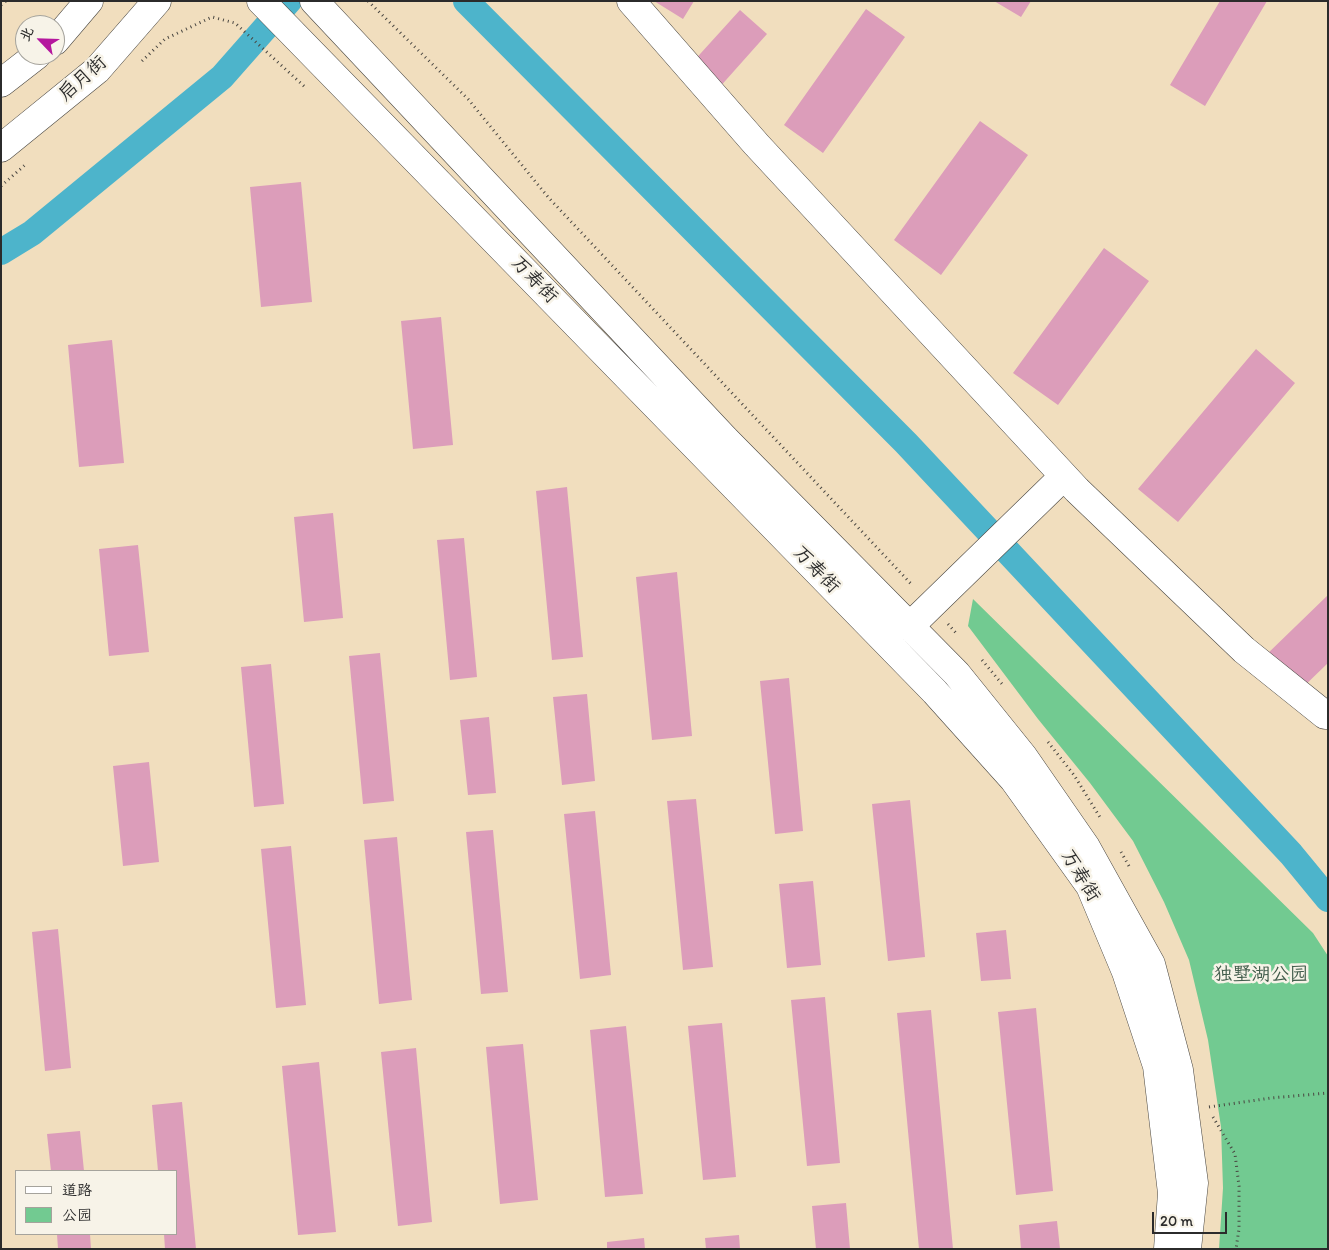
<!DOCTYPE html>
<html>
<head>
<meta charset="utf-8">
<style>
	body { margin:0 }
	#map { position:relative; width:1329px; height:1250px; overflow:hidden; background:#f1debe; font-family:Itim,"LXGW WenKai TC",sans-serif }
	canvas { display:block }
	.frame { position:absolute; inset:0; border:2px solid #2b2b2b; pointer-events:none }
	.legend { position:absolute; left:15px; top:1170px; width:162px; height:65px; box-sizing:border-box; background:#f7f3e8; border:1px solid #a5a39c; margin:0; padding:6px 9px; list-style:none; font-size:15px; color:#2b2b2b }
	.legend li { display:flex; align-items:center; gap:10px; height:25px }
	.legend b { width:25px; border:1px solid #a5a39c }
	.north { position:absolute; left:15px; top:15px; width:50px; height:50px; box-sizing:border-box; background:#f7f3e8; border:1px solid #a5a39c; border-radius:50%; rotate:294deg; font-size:14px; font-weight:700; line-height:20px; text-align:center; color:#2b2b2b }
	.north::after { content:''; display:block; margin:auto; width:18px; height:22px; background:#b5179e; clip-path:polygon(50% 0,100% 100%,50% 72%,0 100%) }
	.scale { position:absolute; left:1152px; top:1212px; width:75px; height:22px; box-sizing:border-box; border:2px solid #2b2b2b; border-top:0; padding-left:6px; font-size:15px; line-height:18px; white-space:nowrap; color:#2b2b2b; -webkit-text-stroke:4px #f7f3e8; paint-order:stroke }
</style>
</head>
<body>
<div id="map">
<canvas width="1329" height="1250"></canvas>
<div class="frame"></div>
<ul class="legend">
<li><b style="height:6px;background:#fff"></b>道路</li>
<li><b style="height:14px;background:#72ca91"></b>公园</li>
</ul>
<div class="north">北</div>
<div class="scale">20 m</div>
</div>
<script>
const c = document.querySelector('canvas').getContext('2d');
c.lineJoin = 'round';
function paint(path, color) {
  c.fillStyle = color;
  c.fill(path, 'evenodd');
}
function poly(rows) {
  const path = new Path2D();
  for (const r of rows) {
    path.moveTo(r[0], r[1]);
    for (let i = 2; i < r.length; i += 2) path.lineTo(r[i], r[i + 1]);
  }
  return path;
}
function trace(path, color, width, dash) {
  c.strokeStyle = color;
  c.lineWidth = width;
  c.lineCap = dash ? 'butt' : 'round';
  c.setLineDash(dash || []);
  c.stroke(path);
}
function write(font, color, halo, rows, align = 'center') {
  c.font = font + ' Itim,"LXGW WenKai TC",sans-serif';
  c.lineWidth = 5;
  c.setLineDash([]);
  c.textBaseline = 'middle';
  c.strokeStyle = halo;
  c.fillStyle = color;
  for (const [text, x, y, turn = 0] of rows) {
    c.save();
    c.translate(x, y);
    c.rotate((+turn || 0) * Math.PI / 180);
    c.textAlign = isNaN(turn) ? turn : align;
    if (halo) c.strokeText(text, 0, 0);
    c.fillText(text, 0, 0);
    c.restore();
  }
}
const green = poly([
	[973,599,1313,933,1328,956,1328,1249,1219,1249,1223,1188,1221,1127,1208,1040,1189,960,1164,902,1133,841,1090,783,1038,719,968,626]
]);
const canal = poly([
	[466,1,906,443,1291,854,1328,899],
	[1,252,32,233,222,77,289,1]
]);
const building = poly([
	[654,1,694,1,683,19],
	[994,1,1031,1,1021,17],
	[1220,1,1267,1,1205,106,1170,85],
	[866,9,905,37,823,153,784,125],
	[740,10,767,34,718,89,691,64],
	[980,121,1028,155,941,275,894,240],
	[301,182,312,302,261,307,250,187],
	[1104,248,1149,281,1058,405,1013,373],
	[441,317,453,445,413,449,401,321],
	[112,340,124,463,79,467,68,345],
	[1256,349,1295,383,1178,522,1138,489],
	[567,487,583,657,552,660,536,491],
	[333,513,343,618,304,622,294,517],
	[464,538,477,677,450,680,437,540],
	[138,545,149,652,109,656,99,549],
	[677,572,692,736,652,740,636,577],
	[1328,595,1328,663,1298,692,1264,657],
	[380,653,394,801,363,804,349,656],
	[271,664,284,804,254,807,241,667],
	[789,678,803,831,775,834,760,681],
	[587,694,595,781,562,785,553,697],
	[489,717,496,793,468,795,460,720],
	[149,762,159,862,123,866,113,766],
	[696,799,713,967,683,970,667,801],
	[910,800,925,957,888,961,872,804],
	[595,811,611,975,580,979,564,814],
	[493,830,508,992,481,994,466,832],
	[397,837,412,1000,379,1004,364,840],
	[291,846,306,1005,276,1008,261,849],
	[813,881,821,965,787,968,779,884],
	[58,929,71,1068,45,1071,32,932],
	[1006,930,1011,979,981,981,976,933],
	[825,997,840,1163,807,1166,791,1000],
	[1036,1008,1053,1191,1016,1195,998,1012],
	[931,1010,953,1249,919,1249,897,1013],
	[722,1023,736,1177,703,1180,688,1026],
	[626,1026,643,1194,605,1197,590,1030],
	[523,1044,538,1200,500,1204,486,1047],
	[416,1048,432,1222,398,1226,381,1052],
	[319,1062,336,1232,298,1235,282,1066],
	[182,1102,196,1249,165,1249,164,1234,176,1234,176,1171,158,1171,152,1105],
	[80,1131,84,1171,51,1171,47,1134],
	[846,1203,850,1249,816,1249,812,1206],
	[1057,1221,1060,1249,1021,1249,1019,1225],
	[57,1234,90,1234,91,1249,58,1249],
	[739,1235,740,1249,706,1249,705,1238],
	[644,1238,645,1249,607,1249,607,1242]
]);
const path = poly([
	[368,1,468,99,548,197,913,586],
	[1,5,6,1],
	[142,61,165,39,212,17,235,23,306,88],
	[1,186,25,165],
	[948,624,957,634],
	[982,660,1002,684],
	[1048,742,1074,775,1101,819],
	[1121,852,1129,866],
	[1209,1107,1271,1098,1328,1093],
	[1213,1117,1235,1154,1239,1186,1239,1229,1236,1249]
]);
const minor = poly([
	[261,1,935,692,1014,780,1090,886,1126,972,1157,1066,1172,1193,1168,1249],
	[314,1,725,439,957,674,1023,756,1086,847,1151,964,1179,1070,1194,1183,1187,1249],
	[631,1,756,144,1077,490,1244,650,1325,715,1328,715],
	[55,41,89,1],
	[1,83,37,55],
	[1,148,97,70,157,1],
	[910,626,1064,476]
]);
const streetNames = [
	["启月街",83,79,-42],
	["万寿街",534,280,46],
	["万寿街",816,570,46],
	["万寿街",1080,876,59]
];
const parkNames = [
	["独墅湖公园",1261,975]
];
paint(green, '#72ca91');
trace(canal, '#4db4cb', 26);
paint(building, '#dc9dba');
trace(minor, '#494641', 29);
trace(path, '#494641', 3, [1, 4]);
trace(minor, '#fff', 28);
write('19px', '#2b2b2b', '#f7f3e8', streetNames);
write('19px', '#405b4a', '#f7f3e8', parkNames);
</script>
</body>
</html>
